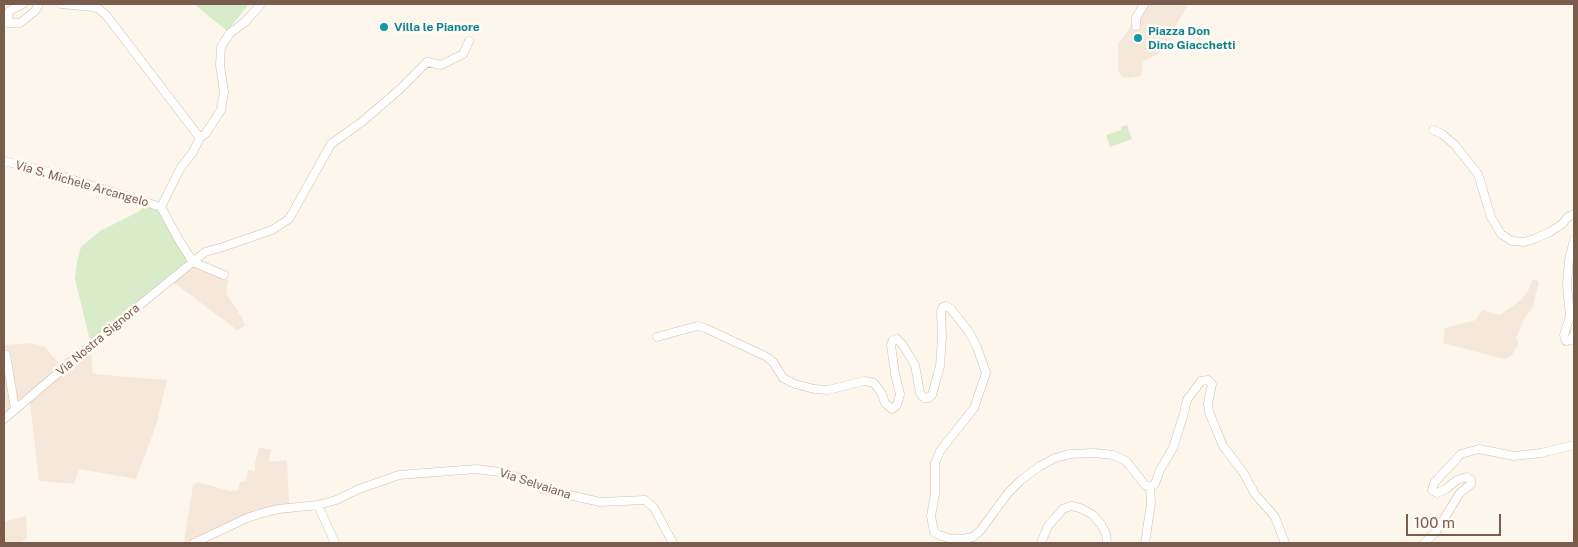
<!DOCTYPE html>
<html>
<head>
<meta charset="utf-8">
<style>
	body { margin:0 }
	#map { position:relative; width:1578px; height:547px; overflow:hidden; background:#fdf6ec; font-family:"Public Sans",sans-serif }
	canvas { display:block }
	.frame { position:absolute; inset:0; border:5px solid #7a5c4d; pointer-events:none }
	.scale { position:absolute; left:1406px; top:514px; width:95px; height:22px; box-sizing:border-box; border:2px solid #7a5c4d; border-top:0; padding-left:6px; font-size:15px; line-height:18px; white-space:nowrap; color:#7a5c4d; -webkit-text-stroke:4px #fffaf3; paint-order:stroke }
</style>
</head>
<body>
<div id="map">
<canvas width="1578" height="547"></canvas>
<div class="frame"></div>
<div class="scale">100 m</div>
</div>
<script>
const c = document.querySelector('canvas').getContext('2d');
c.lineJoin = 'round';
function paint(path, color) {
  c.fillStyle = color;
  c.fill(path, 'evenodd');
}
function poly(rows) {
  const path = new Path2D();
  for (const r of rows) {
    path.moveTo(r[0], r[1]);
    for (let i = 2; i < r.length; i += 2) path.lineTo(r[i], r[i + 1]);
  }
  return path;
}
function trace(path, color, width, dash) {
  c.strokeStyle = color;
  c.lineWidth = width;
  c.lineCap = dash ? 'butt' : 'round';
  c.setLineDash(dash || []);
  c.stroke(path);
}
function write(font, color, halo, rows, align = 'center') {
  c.font = font + ' "Public Sans",sans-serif';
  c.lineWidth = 5;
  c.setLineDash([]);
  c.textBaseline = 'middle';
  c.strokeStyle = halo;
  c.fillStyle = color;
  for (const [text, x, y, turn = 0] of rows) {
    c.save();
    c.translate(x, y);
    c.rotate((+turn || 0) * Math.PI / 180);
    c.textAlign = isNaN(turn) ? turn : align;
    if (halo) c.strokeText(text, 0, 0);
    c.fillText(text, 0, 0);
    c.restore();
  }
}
const residential = poly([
	[1141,4,1189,4,1176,25,1168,46,1156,55,1143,61,1141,76,1129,78,1122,77,1118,71,1118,44,1128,31],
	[195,266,228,280,226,293,242,318,245,326,237,330,173,282,191,267],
	[1533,279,1539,282,1532,309,1528,313,1523,321,1516,338,1518,342,1517,346,1512,355,1506,359,1500,358,1443,343,1445,328,1476,320,1482,310,1500,315,1521,300,1528,291],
	[32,343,45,347,59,364,86,343,91,349,93,374,167,380,156,426,136,479,79,469,74,484,39,481,30,403,4,425,4,345],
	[259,448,262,448,271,450,269,458,270,462,287,460,289,504,234,521,189,543,184,543,193,485,198,482,230,491,238,490,240,482,246,481,248,470,255,471,255,463],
	[26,516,27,538,20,543,4,543,4,522]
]);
const green = poly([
	[194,4,249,4,227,31],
	[1127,125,1132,139,1110,147,1106,135,1121,130,1121,127],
	[147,204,159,208,187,258,186,265,90,341,75,279,77,262,81,247,100,231,138,212]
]);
const minor = poly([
	[23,4,9,11,8,23,20,23,35,11,39,4],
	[61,4,92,7,99,9,106,15,200,138],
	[1136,26,1136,18,1144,4],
	[1433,130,1442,134,1455,145,1478,174,1491,217,1501,234,1512,241,1524,242,1534,239,1550,232,1562,224,1568,217,1574,214],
	[4,161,48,172,161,207],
	[161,207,180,169,193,152,200,138,206,133,221,110,224,92,220,65,221,47,230,33,245,22,261,4],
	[161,207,179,240,193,262],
	[1574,240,1569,260,1567,285,1570,316,1564,335,1566,341,1571,340,1574,334],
	[193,262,224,275],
	[657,337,697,326,705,328,767,357,773,362,783,378,795,384,814,389,828,390,864,381,874,383,882,394,885,403,892,409,897,405,900,394,895,374,891,345,893,340,897,339,902,344,915,365,920,393,924,398,928,398,932,395,940,366,942,337,941,311,943,307,946,306,951,309,969,332,977,347,986,373,974,408,940,451,935,463,935,494,931,516,934,532,939,535,952,539,963,539,973,537,980,531,1008,493,1021,480,1040,466,1055,458,1070,454,1094,453,1113,455,1126,461,1145,485,1150,487],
	[6,355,15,409],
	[4,419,104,334,205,252,223,247,272,230,289,219,331,144,363,121,400,89,427,62,441,65,463,54,469,41],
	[1150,487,1155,484,1160,470,1173,448,1184,413,1187,400,1201,381,1208,380,1212,384,1208,404,1209,412,1223,446,1243,472,1255,494,1275,517,1285,543],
	[318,505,335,543],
	[194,543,247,518,262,513,279,509,318,505,336,500,359,489,399,475,476,469,500,472,520,478,543,489,600,502,645,500,654,508,673,543],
	[1041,543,1048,526,1063,509,1071,506,1080,508,1092,514,1101,524,1106,534,1107,543],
	[1145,543,1151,503,1150,487],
	[1424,543,1435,533,1460,493,1471,484,1471,480,1467,477,1457,480,1446,489,1437,493,1432,490,1434,483,1461,454,1479,449,1514,456,1541,453,1574,445]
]);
const markers = [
	[384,27,5,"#0f9aa8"],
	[1138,38,5,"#0f9aa8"]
];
const cultureNames = [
	["Villa le Pianore",394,27],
	["Piazza Don",1148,31],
	["Dino Giacchetti",1148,45]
];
const streetNames = [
	["Via S. Michele Arcangelo",82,184,16],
	["Via Nostra Signora",98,340,-40],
	["Via Selvaiana",535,484,18]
];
paint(residential, '#f5e8da');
paint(green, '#d8ecc9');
trace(minor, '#d1beb0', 9);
trace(minor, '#fff', 8);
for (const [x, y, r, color] of markers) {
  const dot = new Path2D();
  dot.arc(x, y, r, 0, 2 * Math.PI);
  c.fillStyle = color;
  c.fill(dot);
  trace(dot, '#fffaf3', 2);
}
write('bold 12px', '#0d838f', '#fffaf3', cultureNames, 'left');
write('12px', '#7a5c4d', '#fffaf3', streetNames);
</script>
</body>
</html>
